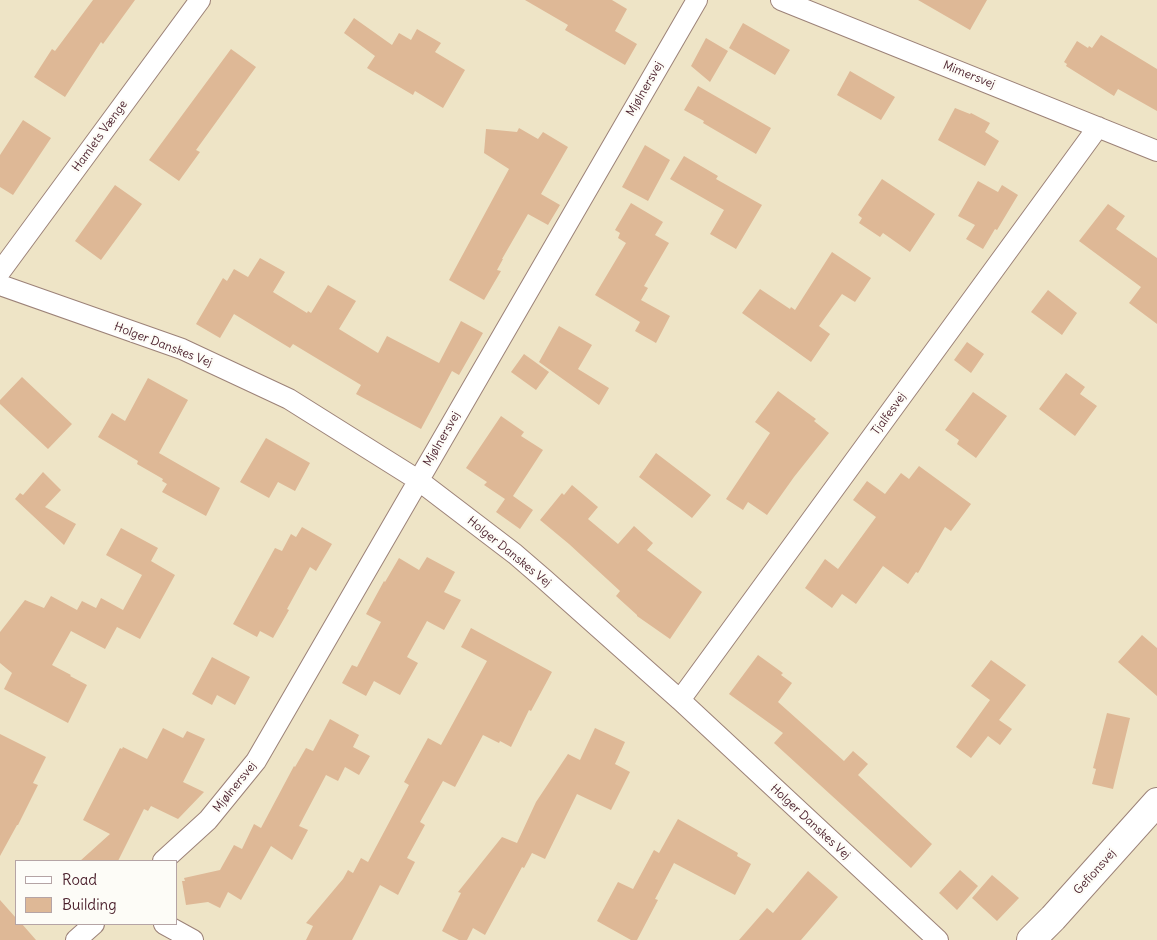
<!DOCTYPE html>
<html>
<head>
<meta charset="utf-8">
<style>
	body { margin:0 }
	#map { position:relative; width:1157px; height:940px; overflow:hidden; background:#eee4c6; font-family:Delius,sans-serif }
	canvas { display:block }
	.legend { position:absolute; left:15px; top:860px; width:162px; height:65px; box-sizing:border-box; background:#fdfcf7; border:1px solid #b5a4a5; margin:0; padding:6px 9px; list-style:none; font-size:15px; color:#4a1f2b }
	.legend li { display:flex; align-items:center; gap:10px; height:25px }
	.legend b { width:25px; border:1px solid #b5a4a5 }
</style>
</head>
<body>
<div id="map">
<canvas width="1157" height="940"></canvas>
<ul class="legend">
<li><b style="height:6px;background:#fff"></b>Road</li>
<li><b style="height:14px;background:#deb896"></b>Building</li>
</ul>
</div>
<script>
const c = document.querySelector('canvas').getContext('2d');
c.lineJoin = 'round';
function paint(path, color) {
  c.fillStyle = color;
  c.fill(path, 'evenodd');
}
function poly(rows) {
  const path = new Path2D();
  for (const r of rows) {
    path.moveTo(r[0], r[1]);
    for (let i = 2; i < r.length; i += 2) path.lineTo(r[i], r[i + 1]);
  }
  return path;
}
function trace(path, color, width, dash) {
  c.strokeStyle = color;
  c.lineWidth = width;
  c.lineCap = dash ? 'butt' : 'round';
  c.setLineDash(dash || []);
  c.stroke(path);
}
function write(font, color, halo, rows, align = 'center') {
  c.font = font + ' Delius,sans-serif';
  c.lineWidth = 4.5;
  c.setLineDash([]);
  c.textBaseline = 'middle';
  c.strokeStyle = halo;
  c.fillStyle = color;
  for (const [text, x, y, turn = 0] of rows) {
    c.save();
    c.translate(x, y);
    c.rotate((+turn || 0) * Math.PI / 180);
    c.textAlign = isNaN(turn) ? turn : align;
    if (halo) c.strokeText(text, 0, 0);
    c.fillText(text, 0, 0);
    c.restore();
  }
}
const building = poly([
	[93,0,135,0,103,44,101,42,65,97,34,77,52,49,55,51],
	[525,0,612,0,627,9,615,31,637,44,625,65,565,30,568,25],
	[918,0,987,0,970,30],
	[354,18,392,45,399,33,411,40,417,29,441,43,435,52,465,70,443,108,415,91,413,95,367,68,375,56,344,33],
	[743,23,790,50,775,75,729,48],
	[1101,35,1157,69,1157,111,1118,89,1114,96,1066,66,1067,64,1064,62,1077,41,1088,48,1089,46,1092,48],
	[706,38,728,51,710,82,691,66],
	[231,49,256,67,196,150,200,152,179,181,149,160],
	[850,71,895,97,881,120,837,95],
	[698,86,771,128,756,154,703,123,704,121,684,110],
	[955,108,970,114,971,113,990,123,985,132,999,141,985,166,938,140],
	[23,120,51,138,13,195,0,187,0,155],
	[519,128,538,139,543,132,568,147,541,194,560,205,548,225,528,214,502,259,503,259,497,270,501,271,484,300,449,280,509,169,484,153,486,129,517,132],
	[645,145,670,160,648,201,622,187],
	[684,156,718,176,716,179,762,205,736,249,710,234,724,210,670,179],
	[882,179,935,214,910,252,883,233,880,237,859,223,862,218,858,215],
	[978,181,998,192,1002,185,1018,195,997,230,995,229,983,249,966,239,975,225,958,216],
	[115,185,142,204,101,260,75,241],
	[631,203,663,222,655,235,669,243,644,286,648,288,641,300,670,316,656,343,635,331,640,322,595,295,626,243,618,238,620,233,615,230],
	[1108,204,1125,216,1116,229,1157,258,1157,324,1129,303,1141,287,1079,241],
	[832,252,871,278,855,302,842,294,819,326,830,334,811,362,742,313,760,289,790,309,791,307,795,310],
	[260,258,285,272,273,292,307,313,308,311,311,313,328,285,356,301,339,329,378,353,387,336,439,363,461,321,483,333,459,375,452,371,421,429,356,394,361,385,293,344,290,348,234,314,220,338,196,324,223,278,227,281,234,269,248,277],
	[1048,290,1077,313,1062,335,1031,312],
	[559,326,592,345,578,369,609,388,599,405,539,362],
	[967,342,984,354,971,373,954,360],
	[524,354,549,372,536,390,511,372],
	[1066,373,1085,387,1080,394,1097,406,1075,436,1039,409],
	[22,377,72,424,48,449,0,404,0,400],
	[148,378,188,400,159,453,220,488,206,516,162,492,167,484,162,481,163,479,137,464,138,461,98,437,112,413,125,421],
	[778,391,816,419,814,421,829,433,794,477,767,515,748,502,743,510,726,499,770,433,755,422],
	[973,392,1007,416,976,458,957,444,959,440,945,430],
	[501,416,524,432,521,436,543,450,513,496,533,510,520,529,496,512,505,499,484,485,487,482,466,468],
	[266,438,310,463,295,491,278,482,269,498,240,482],
	[656,453,711,495,692,518,639,477],
	[919,466,971,504,951,531,945,527,918,573,916,572,908,584,883,566,856,604,842,594,832,608,805,588,825,559,838,569,876,517,853,500,867,481,885,494,901,473,909,479],
	[43,472,61,490,45,507,76,524,64,545,15,499,20,493,23,495],
	[572,485,598,507,588,519,618,544,634,526,653,543,647,550,702,592,670,639,637,616,637,615,616,596,620,591,569,544,540,520,562,493,564,495],
	[302,527,332,544,316,571,310,567,287,609,289,610,273,638,260,631,257,637,233,624,275,548,282,551,291,534,296,537],
	[121,528,158,548,151,561,175,575,140,639,117,627,105,649,71,631,52,665,71,675,70,676,87,685,68,723,4,689,12,673,0,663,0,632,25,600,44,608,51,596,77,610,82,601,96,608,101,598,123,610,142,575,106,555],
	[427,557,455,572,444,592,461,600,444,630,427,621,407,657,418,663,400,695,374,681,366,696,342,683,352,665,357,667,381,622,366,614,384,581,385,582,399,558,419,570],
	[471,628,552,672,531,711,529,710,511,747,500,741,499,743,483,735,455,787,443,781,420,822,425,825,407,858,415,862,398,895,380,885,352,940,306,940,313,926,306,923,343,879,348,870,353,873,361,858,368,862,409,785,404,782,428,738,441,745,487,661,461,647],
	[1142,635,1157,648,1157,696,1118,662],
	[758,655,783,673,781,675,792,683,778,702,844,761,853,751,868,764,858,775,932,844,911,868,774,743,783,733,729,694],
	[212,657,250,677,235,705,217,695,212,705,192,694],
	[991,660,1026,685,999,720,1012,729,1000,745,988,736,971,758,956,747,990,700,971,686],
	[1107,713,1130,718,1113,789,1092,784,1096,769,1093,768],
	[330,719,359,735,353,747,370,756,359,775,345,767,338,781,326,775,299,826,308,830,292,860,271,846,241,900,228,892,220,908,208,902,186,905,182,881,185,881,184,878,220,870,234,845,242,849,254,824,261,828,294,766,295,767,306,748,313,751],
	[163,728,183,738,187,731,205,739,183,782,204,792,178,819,151,806,148,811,144,809,118,861,80,861,110,834,83,820,120,748,122,749,123,747,147,759],
	[595,728,625,742,615,764,630,772,611,810,577,794,545,859,532,853,524,868,522,867,485,935,473,928,467,940,459,940,442,931,461,893,458,892,502,837,517,843,536,802,568,754,580,760],
	[0,734,46,757,33,783,38,785,18,825,17,825,0,856],
	[678,819,738,853,737,856,751,864,735,895,674,863,655,899,658,900,637,940,631,940,597,921,618,882,633,889,654,850,659,853],
	[960,870,978,886,957,910,939,893],
	[808,871,838,897,801,940,739,940,767,908,773,913],
	[992,875,1019,898,997,921,972,898],
	[0,900,16,918,16,924,22,924,36,940,0,940]
]);
const minor = poly([
	[781,0,1157,151],
	[0,272,200,0],
	[0,285,182,349,289,399,418,480,515,554,544,579,680,700,938,940],
	[680,700,1098,127],
	[163,861,208,820,256,761,697,0],
	[164,924,193,940],
	[76,940,94,924]
]);
const secondary = poly([
	[1031,940,1053,918,1157,802]
]);
const streetNames = [
	["Mimersvej",969,75,22],
	["Mjølnersvej",645,89,-60],
	["Hamlets Vænge",100,136,-54],
	["Holger Danskes Vej",163,345,21],
	["Tjalfesvej",889,414,-54],
	["Mjølnersvej",442,439,-60],
	["Holger Danskes Vej",509,552,39],
	["Mjølnersvej",235,787,-51],
	["Holger Danskes Vej",810,822,43],
	["Gefionsvej",1095,872,-48]
];
paint(building, '#deb896');
trace(minor, '#9c8278', 22);
trace(secondary, '#9c8278', 30);
trace(minor, '#fff', 20);
trace(secondary, '#fff', 28);
write('12px', '#4a1f2b', '#fdfcf7', streetNames);
</script>
</body>
</html>
